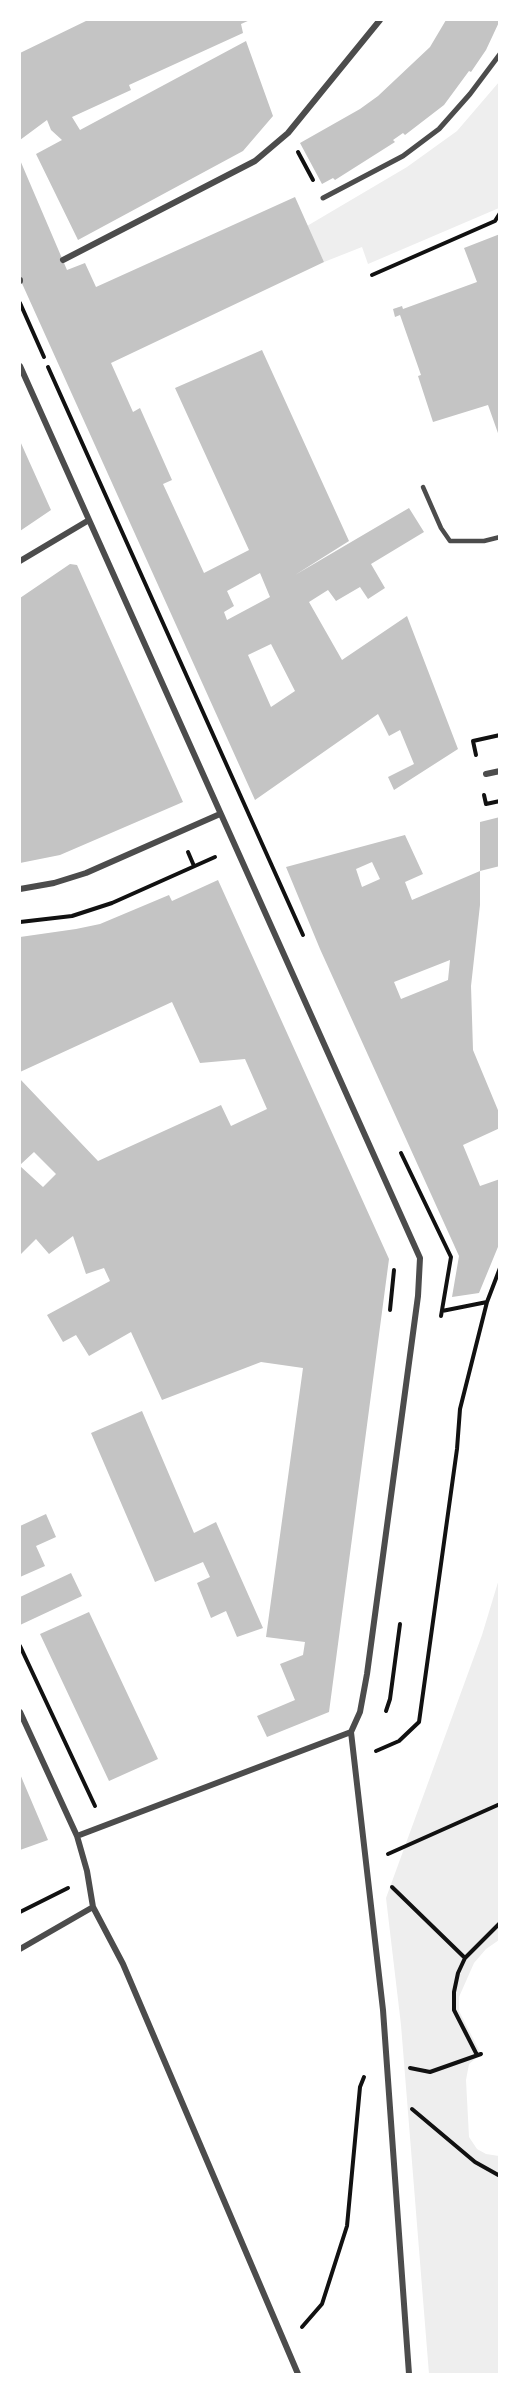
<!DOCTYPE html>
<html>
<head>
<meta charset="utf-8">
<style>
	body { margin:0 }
	#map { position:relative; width:519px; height:2394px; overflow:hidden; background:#fff; font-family:"Times New Roman",serif }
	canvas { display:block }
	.frame { position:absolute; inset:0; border:21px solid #fff; pointer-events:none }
</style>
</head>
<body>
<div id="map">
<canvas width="519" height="2394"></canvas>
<div class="frame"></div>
</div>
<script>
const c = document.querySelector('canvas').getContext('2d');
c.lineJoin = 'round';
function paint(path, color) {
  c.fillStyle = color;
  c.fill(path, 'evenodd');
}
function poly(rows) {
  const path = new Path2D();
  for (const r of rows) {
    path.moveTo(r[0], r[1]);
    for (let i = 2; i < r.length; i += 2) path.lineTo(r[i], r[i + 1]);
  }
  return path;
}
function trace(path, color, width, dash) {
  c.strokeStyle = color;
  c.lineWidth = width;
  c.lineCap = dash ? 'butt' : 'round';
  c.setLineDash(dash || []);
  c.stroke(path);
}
const green = poly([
	[499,82,499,208,368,264,362,247,324,262,307,226,407,167,457,131],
	[499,1579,499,1940,486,1949,474,1963,459,1997,459,2011,481,2054,469,2064,466,2080,469,2137,477,2149,486,2154,499,2156,499,2374,429,2374,401,2025,386,1898,482,1635]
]);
const building = poly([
	[88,20,250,20,241,24,243,33,129,85,131,90,72,117,80,130,246,41,273,116,243,151,78,240,36,154,62,140,51,130,47,120,20,140,20,53],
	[446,20,500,20,486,50,471,72,469,71,444,105,405,135,403,133,393,140,395,142,335,180,333,178,322,184,300,143,360,109,378,96,430,47],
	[20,160,67,270,85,263,96,287,295,197,324,262,111,363,133,412,140,408,172,480,163,484,204,573,249,550,175,388,262,350,349,541,295,575,409,508,424,532,371,564,385,588,368,599,360,587,336,601,328,590,309,602,342,660,407,616,458,749,394,790,388,777,414,764,400,730,389,736,378,714,255,800,20,279],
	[260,573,270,597,227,620,224,612,234,606,227,591],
	[271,644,295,691,271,707,248,655],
	[500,234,500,436,499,436,488,405,433,422,418,376,421,375,400,315,395,317,393,309,402,306,403,309,477,282,464,248],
	[20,441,51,510,20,531],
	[70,564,77,565,183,802,60,855,20,863,20,598],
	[500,817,500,866,480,871,480,822],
	[405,835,423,874,405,882,412,900,480,871,480,905,471,986,473,1050,500,1115,500,1128,463,1145,480,1186,500,1179,500,1242,479,1293,452,1297,459,1256,320,949,286,867],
	[372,862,380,879,362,887,356,869],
	[450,960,448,980,401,999,394,982],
	[218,880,389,1259,329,1712,267,1737,257,1716,295,1700,280,1664,303,1655,305,1642,266,1637,303,1368,261,1362,162,1400,131,1332,89,1356,76,1335,63,1342,47,1315,110,1281,104,1268,86,1274,73,1236,49,1254,36,1239,20,1255,20,1166,43,1187,56,1174,34,1152,20,1165,20,1079,98,1161,221,1105,231,1126,267,1109,245,1059,200,1063,172,1002,20,1072,20,937,76,929,100,924,169,895,172,901],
	[142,1411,194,1533,216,1522,263,1628,237,1637,226,1611,211,1618,197,1583,210,1577,203,1562,155,1582,91,1433],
	[46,1514,56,1537,36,1546,45,1566,20,1577,20,1526],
	[71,1573,82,1596,20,1625,20,1597],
	[89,1612,158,1759,109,1781,40,1634],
	[20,1774,48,1840,20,1850]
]);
const path = poly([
	[298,152,313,180],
	[372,275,495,221,500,213],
	[20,303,44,357],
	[48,367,303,935],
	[476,755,473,741,500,735],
	[484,795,486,804,500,801],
	[188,852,194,866],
	[20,922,72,916,112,903,215,857],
	[401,1153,451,1257,441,1316],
	[390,1310,394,1270],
	[442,1311,487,1302],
	[20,1646,95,1806],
	[386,1711,390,1699,400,1624],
	[376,1751,399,1741,419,1722,457,1449,460,1409,487,1302,500,1268],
	[388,1854,500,1804],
	[392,1887,465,1958],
	[20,1912,68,1888],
	[477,2055,454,2010,454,1992,458,1973,465,1958,500,1923],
	[410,2068,430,2072,481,2054],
	[412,2109,475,2162,500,2176],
	[302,2327,322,2304,347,2226,360,2087,364,2077]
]);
const service = poly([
	[423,487,441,528,450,541,484,541,500,537]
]);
const pedestrian = poly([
	[323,198,403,156,439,129,470,94,500,54]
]);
const minor = poly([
	[63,260,255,161,288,133,380,20],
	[20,281,20,280],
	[20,366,420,1258,418,1296,367,1674,360,1712,351,1732,77,1836],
	[20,561,89,520],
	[486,774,500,771],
	[20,889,54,883,86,873,220,814],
	[20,1712,77,1836,87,1871,93,1907,20,1949],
	[351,1732,383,2010,409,2374],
	[93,1907,123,1964,298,2374]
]);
paint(green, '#eee');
paint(building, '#c4c4c4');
trace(path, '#111', 4);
trace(service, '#4c4c4c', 4.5);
trace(pedestrian, '#4c4c4c', 5);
trace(minor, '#4c4c4c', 6);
</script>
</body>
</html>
